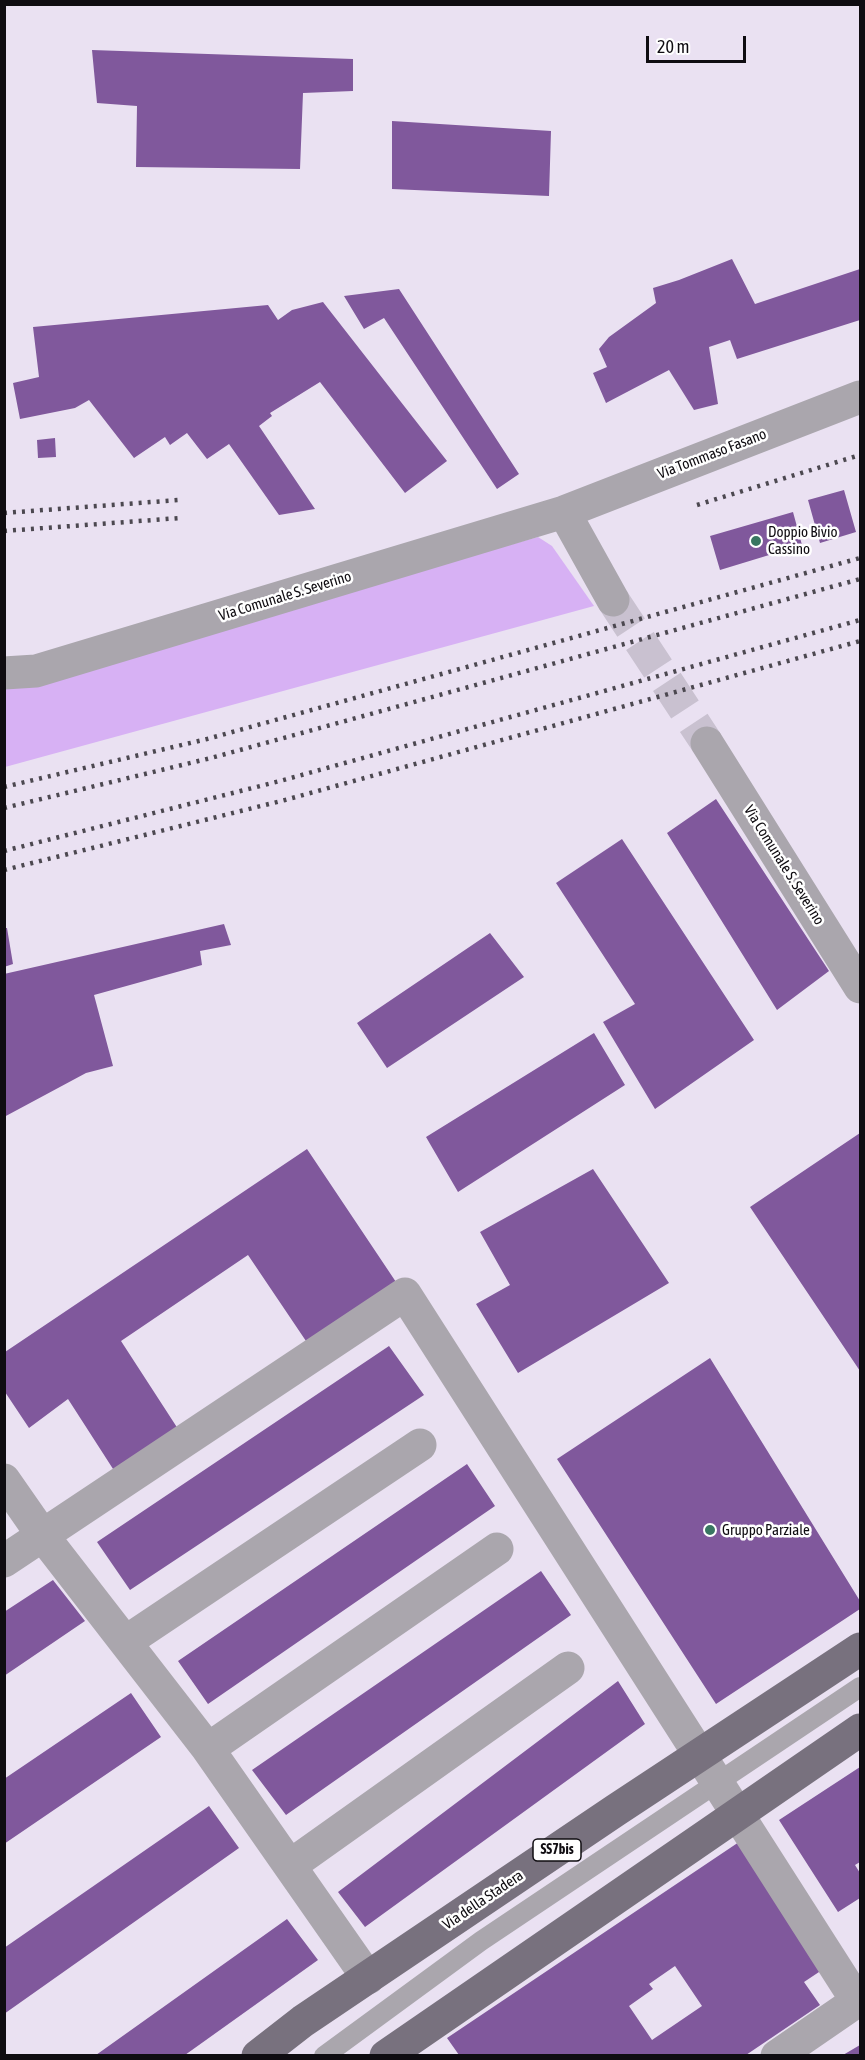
<!DOCTYPE html>
<html>
<head>
<meta charset="utf-8">
<style>
	body { margin:0 }
	#map { position:relative; width:865px; height:2060px; overflow:hidden; background:#eae1f2; font-family:"Asap Condensed",sans-serif }
	canvas { display:block }
	.frame { position:absolute; inset:0; border:6px solid #0f0c11; pointer-events:none }
	.scale { position:absolute; left:646px; top:36px; width:100px; height:27px; box-sizing:border-box; border:3px solid #0f0c11; border-top:0; padding-left:8px; font-size:18px; line-height:21px; white-space:nowrap; color:#0f0c11; -webkit-text-stroke:4px #fff; paint-order:stroke }
</style>
</head>
<body>
<div id="map">
<canvas width="865" height="2060"></canvas>
<div class="frame"></div>
<div class="scale">20 m</div>
</div>
<script>
const c = document.querySelector('canvas').getContext('2d');
c.lineJoin = 'round';
function paint(path, color) {
  c.fillStyle = color;
  c.fill(path, 'evenodd');
}
function poly(rows) {
  const path = new Path2D();
  for (const r of rows) {
    path.moveTo(r[0], r[1]);
    for (let i = 2; i < r.length; i += 2) path.lineTo(r[i], r[i + 1]);
  }
  return path;
}
function trace(path, color, width, dash) {
  c.strokeStyle = color;
  c.lineWidth = width;
  c.lineCap = dash ? 'butt' : 'round';
  c.setLineDash(dash || []);
  c.stroke(path);
}
function write(font, color, halo, rows, align = 'center') {
  c.font = font + ' "Asap Condensed",sans-serif';
  c.lineWidth = 5;
  c.setLineDash([]);
  c.textBaseline = 'middle';
  c.strokeStyle = halo;
  c.fillStyle = color;
  for (const [text, x, y, turn = 0] of rows) {
    c.save();
    c.translate(x, y);
    c.rotate((+turn || 0) * Math.PI / 180);
    c.textAlign = isNaN(turn) ? turn : align;
    if (halo) c.strokeText(text, 0, 0);
    c.fillText(text, 0, 0);
    c.restore();
  }
}
const green = poly([
	[538,537,552,546,594,606,5,767,5,684]
]);
const building = poly([
	[92,50,353,59,353,91,303,93,300,169,136,167,137,106,97,103],
	[392,121,551,131,549,196,392,189],
	[732,259,755,304,860,269,860,320,737,359,730,340,709,347,718,404,694,410,669,370,606,403,593,373,607,367,599,349,609,337,656,303,653,288,679,280],
	[399,289,519,474,497,489,384,318,364,329,344,296],
	[323,302,447,461,405,493,320,382,270,413,272,416,259,426,315,509,279,515,229,444,207,459,187,433,170,445,165,437,134,458,89,400,75,408,20,419,13,383,39,377,33,327,268,305,278,320,292,310],
	[55,438,56,457,38,458,37,440],
	[844,490,856,532,820,543,808,500],
	[793,512,802,545,720,570,710,536],
	[716,799,829,971,777,1010,667,833],
	[622,839,754,1040,655,1109,603,1022,635,1004,556,883],
	[224,924,231,945,200,951,202,965,94,995,113,1066,86,1073,4,1117,4,974],
	[4,928,7,928,13,964,4,967],
	[490,933,524,977,387,1068,357,1023],
	[594,1033,625,1085,458,1192,426,1137],
	[860,1133,860,1371,750,1207],
	[307,1149,398,1285,308,1344,248,1255,121,1341,180,1432,115,1472,68,1399,29,1428,5,1392,5,1352],
	[593,1169,669,1283,518,1373,476,1304,510,1285,480,1232],
	[389,1346,424,1395,130,1590,97,1542],
	[710,1358,860,1601,860,1609,716,1704,557,1459],
	[467,1464,495,1506,208,1704,178,1661],
	[541,1571,571,1615,286,1815,252,1770],
	[53,1580,85,1621,4,1676,4,1612],
	[618,1681,645,1724,365,1927,338,1892],
	[131,1693,161,1737,4,1844,4,1779],
	[860,1767,860,1862,855,1865,860,1873,860,1898,838,1912,779,1820],
	[209,1806,239,1848,4,2014,4,1948],
	[739,1842,825,1968,804,1982,820,2005,746,2055,459,2055,447,2038],
	[675,1966,702,2006,652,2040,629,2006,653,1989,649,1984],
	[287,1919,318,1960,185,2055,96,2055],
	[860,2045,860,2055,843,2055]
]);
const minorTunnel = poly([
	[613,600,707,743]
]);
const service = poly([
	[324,2056,481,1941,860,1687]
]);
const minor = poly([
	[564,512,613,600],
	[4,673,36,671,564,512,860,397],
	[707,743,860,987],
	[4,1480,43,1536,208,1749,368,1978],
	[4,1561,405,1294,857,2001],
	[127,1641,420,1445],
	[208,1749,497,1549],
	[291,1865,568,1668],
	[777,2056,860,1999]
]);
const primary = poly([
	[258,2056,303,2021,616,1810,860,1649],
	[386,2056,860,1730]
]);
const rail = poly([
	[697,505,860,455],
	[4,513,179,500],
	[4,531,180,518],
	[4,787,207,739,860,558],
	[4,808,211,758,860,579],
	[4,851,280,781,860,620],
	[4,870,285,800,860,641]
]);
const markers = [
	[756,541,6,"#397661"],
	[710,1530,6,"#397661"]
];
const shields = [
	[557,1850,48]
];
const shieldNames = [
	["SS7bis",557,1850]
];
const streetNames = [
	["Via Tommaso Fasano",712,454,-21],
	["Via Comunale S. Severino",285,596,-17],
	["Via Comunale S. Severino",784,865,58],
	["Via della Stadera",483,1900,-34]
];
const poiNames = [
	["Doppio Bivio",768,532],
	["Cassino",768,549],
	["Gruppo Parziale",722,1530]
];
paint(green, '#d7b1f4');
paint(building, '#80589c');
trace(minorTunnel, '#c9c1d0', 33, [33, 16]);
trace(service, '#aaa6ad', 20);
trace(minor, '#aaa6ad', 33);
trace(primary, '#78717e', 33);
trace(rail, '#4c4850', 4.5, [3, 6]);
for (const [x, y, r, color] of markers) {
  const dot = new Path2D();
  dot.arc(x, y, r, 0, 2 * Math.PI);
  c.fillStyle = color;
  c.fill(dot);
  trace(dot, '#fff', 2);
}
for (const [x, y, w] of shields) {
  const box = new Path2D();
  box.roundRect(x - w / 2, y - 11, w, 22, 4.5);
  c.fillStyle = '#fff';
  c.fill(box);
  trace(box, '#0f0c11', 1.5);
}
write('bold 14px', '#0f0c11', null, shieldNames);
write('15px', '#0f0c11', '#fff', streetNames);
write('15px', '#0f0c11', '#fff', poiNames, 'left');
</script>
</body>
</html>
